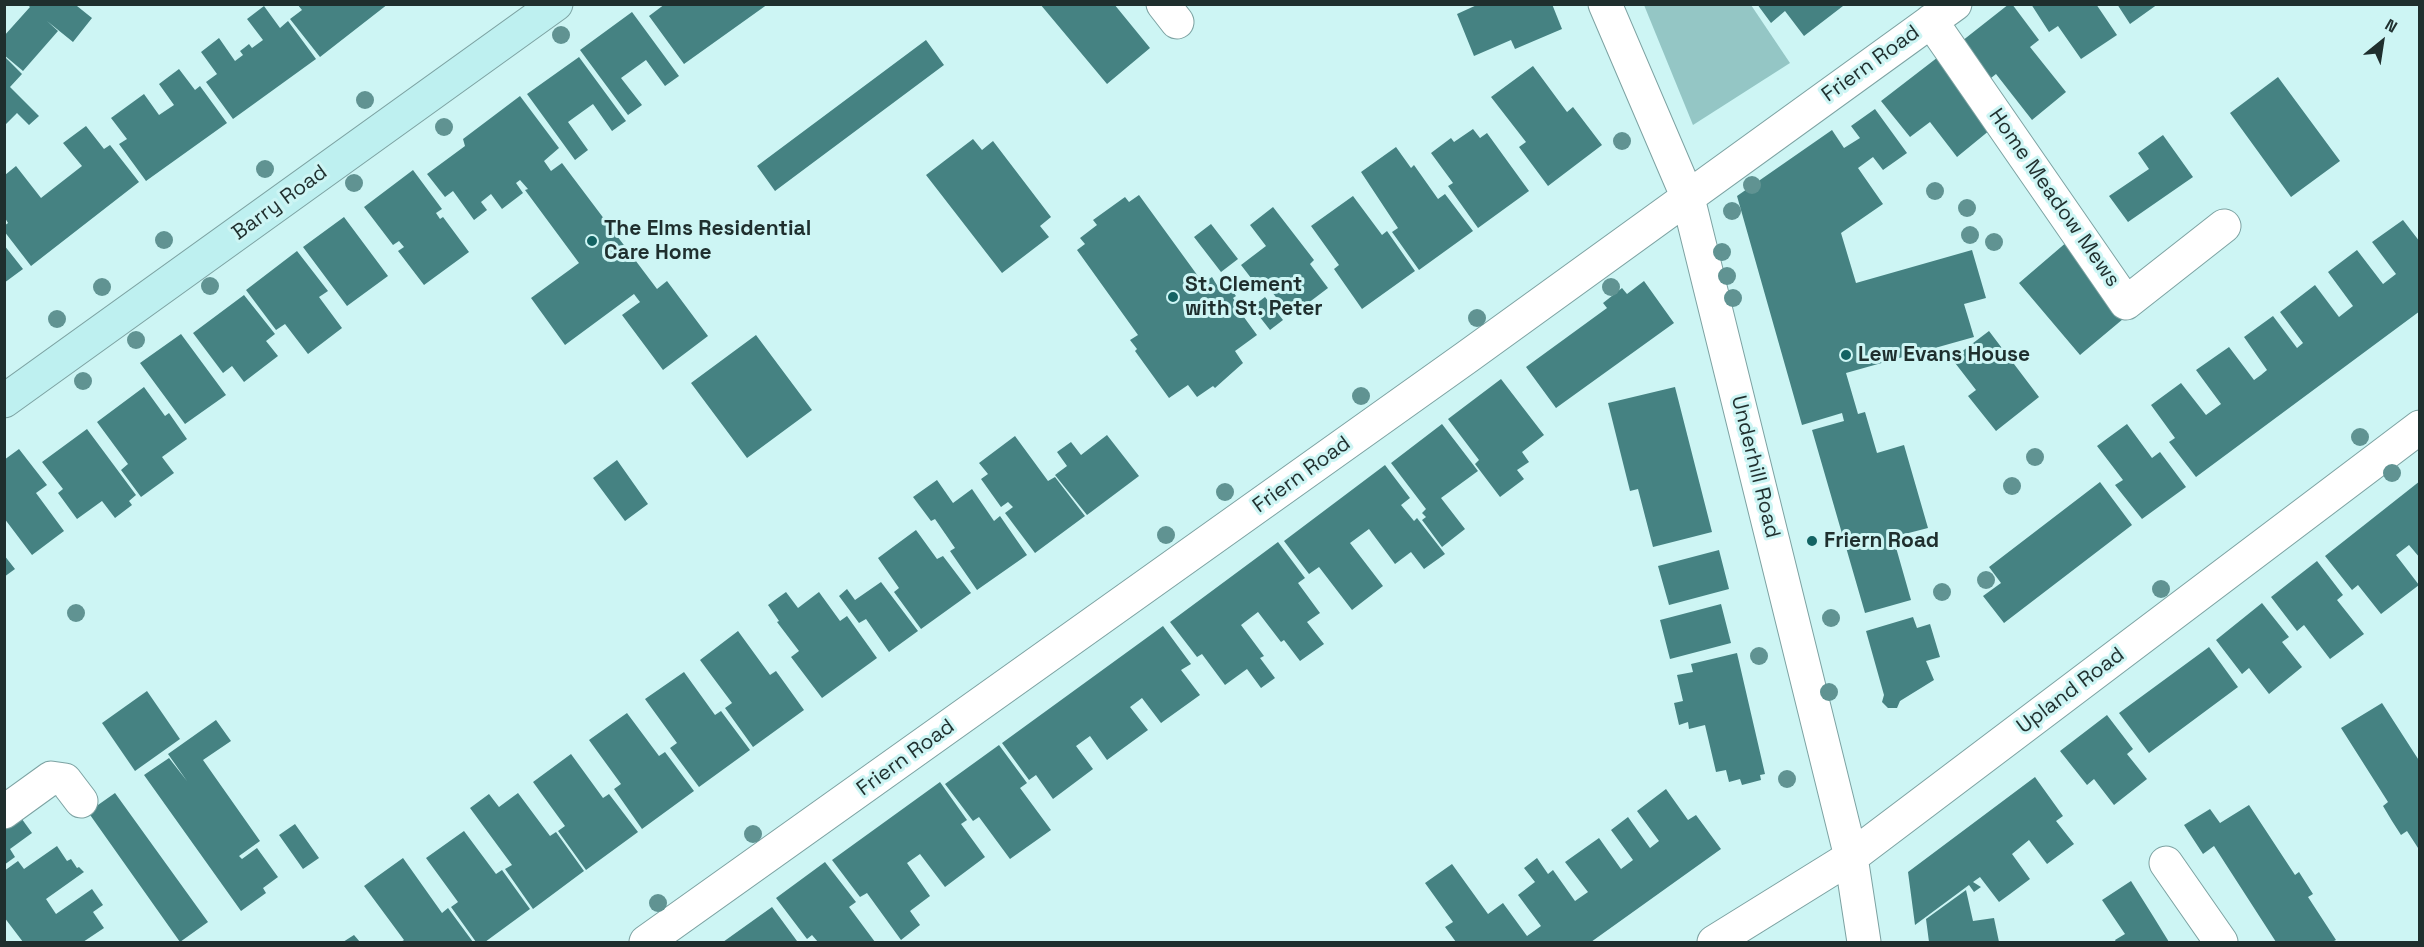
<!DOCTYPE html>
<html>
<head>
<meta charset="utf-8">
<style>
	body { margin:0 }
	#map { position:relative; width:2424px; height:947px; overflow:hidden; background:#cdf5f4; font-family:"Space Grotesk",sans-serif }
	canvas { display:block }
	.frame { position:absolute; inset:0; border:6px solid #1f2f2e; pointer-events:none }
	.north { position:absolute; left:2352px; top:12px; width:60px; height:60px; -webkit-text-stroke:4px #cdf5f4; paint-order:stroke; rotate:30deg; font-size:16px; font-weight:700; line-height:24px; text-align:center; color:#1f2f2e }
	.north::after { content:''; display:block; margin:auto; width:21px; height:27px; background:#1f2f2e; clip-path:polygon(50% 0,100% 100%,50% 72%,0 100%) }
</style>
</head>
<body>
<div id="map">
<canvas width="2424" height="947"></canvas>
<div class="frame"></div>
<div class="north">N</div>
</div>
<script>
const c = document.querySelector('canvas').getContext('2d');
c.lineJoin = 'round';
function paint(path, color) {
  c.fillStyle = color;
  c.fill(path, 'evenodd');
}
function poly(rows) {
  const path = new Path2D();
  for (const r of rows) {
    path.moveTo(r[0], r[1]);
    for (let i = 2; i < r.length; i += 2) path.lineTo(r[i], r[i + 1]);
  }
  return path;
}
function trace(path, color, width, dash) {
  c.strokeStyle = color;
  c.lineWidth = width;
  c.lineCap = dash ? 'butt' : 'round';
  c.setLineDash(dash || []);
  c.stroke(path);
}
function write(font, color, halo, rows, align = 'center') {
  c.font = font + ' "Space Grotesk",sans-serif';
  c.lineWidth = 6;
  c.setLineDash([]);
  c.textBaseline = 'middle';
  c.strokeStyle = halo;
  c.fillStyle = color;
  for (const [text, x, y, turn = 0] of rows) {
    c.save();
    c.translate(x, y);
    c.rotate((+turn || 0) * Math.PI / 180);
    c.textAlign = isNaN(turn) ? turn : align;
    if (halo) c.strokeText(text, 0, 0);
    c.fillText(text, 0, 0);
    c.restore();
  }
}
const green = poly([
	[1644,5,1751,5,1790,63,1693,125]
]);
const building = poly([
	[27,4,78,4,77,6,92,18,73,42,47,21,58,31,23,71,4,55,4,36,30,7],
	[297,4,388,4,320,57,290,19,302,10],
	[665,4,768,4,684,64,649,16],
	[1040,4,1114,4,1150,48,1107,84],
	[1479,4,1552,4,1562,29,1515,49,1511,40,1474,56,1457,14],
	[1757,4,1842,4,1843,6,1804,36,1785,11,1771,23],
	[2009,4,2012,4,2039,40,2030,47,2066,92,2032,120,1996,74,1991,78,1962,41],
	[2031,4,2096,4,2117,35,2081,59,2058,26,2049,32],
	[2117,4,2158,4,2130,24],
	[264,6,280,28,288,21,316,59,233,119,206,82,217,74,201,52,219,38,235,61,243,55,240,51,244,48,249,44,252,48,263,40,247,19],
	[632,12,679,76,665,86,646,60,621,78,642,105,628,115,580,50],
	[926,40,944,65,775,191,757,166],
	[1942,54,1990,130,1957,157,1930,122,1910,137,1881,101],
	[4,56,22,74,10,87,39,116,29,125,17,113,4,126],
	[579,57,626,121,612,131,593,104,568,122,588,150,575,160,527,94],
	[1533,66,1567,112,1573,107,1602,145,1548,186,1519,147,1526,142,1491,97],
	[179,69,195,90,200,86,227,123,146,181,119,144,127,139,111,118,144,94,159,115,174,105,159,84],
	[2278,77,2340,161,2291,197,2230,113],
	[520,96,559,148,544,161,551,171,562,163,657,289,667,281,708,336,663,370,622,315,640,302,634,294,565,345,531,298,579,263,525,190,528,189,520,180,516,183,523,193,502,209,491,194,481,202,487,210,474,220,453,191,445,197,427,174,465,146,463,139],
	[1875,109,1907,153,1883,170,1873,157,1858,168,1883,204,1841,233,1856,283,1972,250,1986,298,1964,304,1974,337,1846,373,1858,414,1865,412,1877,453,1904,445,1928,528,1893,537,1911,600,1865,613,1812,430,1844,421,1842,413,1802,425,1737,196,1832,130,1844,148,1860,138,1851,126],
	[86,126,104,149,110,145,139,182,31,266,4,231,4,226,8,223,5,218,5,175,16,166,41,198,82,166,63,143],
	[1473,129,1480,138,1487,133,1529,191,1478,228,1448,186,1453,183,1431,153,1451,138,1454,142],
	[2163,135,2193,177,2128,222,2109,196,2149,169,2138,153],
	[973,139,982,150,993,141,1051,217,1040,226,1049,237,1002,273,926,175],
	[1396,147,1411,168,1414,165,1438,199,1445,194,1473,231,1419,270,1392,232,1398,228,1361,172],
	[413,170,442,209,436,213,440,219,443,217,469,252,424,285,398,251,404,247,399,241,393,245,364,207],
	[1139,195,1203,283,1212,277,1218,287,1223,284,1224,286,1227,284,1236,296,1233,298,1240,308,1238,309,1257,335,1235,351,1243,363,1215,388,1213,386,1197,397,1188,385,1169,398,1135,351,1137,349,1130,340,1138,335,1077,250,1085,244,1080,238,1097,225,1093,220,1125,197,1129,202],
	[1353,196,1382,235,1387,231,1415,271,1362,309,1334,269,1339,265,1311,226],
	[1273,207,1314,260,1310,264,1328,288,1291,316,1264,282,1258,287,1241,265,1266,246,1250,225],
	[344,217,388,276,347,306,303,247],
	[2403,220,2420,242,2420,311,2196,477,2169,442,2175,438,2151,405,2181,383,2206,415,2221,404,2196,370,2229,347,2254,380,2261,375,2267,370,2244,337,2273,316,2297,348,2303,343,2280,312,2315,285,2339,317,2353,306,2328,272,2357,250,2383,284,2396,274,2372,242],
	[1211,224,1238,259,1221,272,1194,237],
	[2068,241,2129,314,2080,355,2019,283],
	[4,245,23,269,4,283],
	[297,251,328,291,319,297,342,328,308,354,285,324,276,330,246,290],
	[1644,281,1674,323,1556,408,1526,367,1607,308,1603,303,1622,288,1627,294],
	[244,295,275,334,266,341,278,356,244,382,232,366,223,373,193,333],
	[1265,297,1283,320,1270,330,1252,307],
	[1989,331,2039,397,1996,431,1968,396,1976,390,1952,359],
	[181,334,226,395,185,424,140,363],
	[756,335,812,410,747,458,691,383],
	[1501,379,1544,435,1522,452,1529,462,1517,470,1524,479,1500,497,1475,464,1479,460,1448,419],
	[144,387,165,416,169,413,187,439,162,457,174,473,141,497,121,470,128,464,97,422],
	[1675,387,1712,532,1653,547,1638,489,1630,491,1608,403],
	[1442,424,1478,471,1441,498,1465,529,1442,547,1422,520,1426,517,1422,513,1426,509,1391,463],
	[2127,424,2152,458,2160,452,2186,487,2142,519,2115,485,2123,480,2097,446],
	[87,429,136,495,129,501,132,505,115,518,102,501,77,519,58,493,63,489,42,462],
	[1107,435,1139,476,1087,515,1055,475,1067,466,1057,452,1071,442,1081,455],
	[1015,436,1048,481,1055,477,1085,516,1035,553,1005,513,1013,507,1008,502,1001,507,981,479,988,474,979,463],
	[19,449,47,485,36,493,64,531,32,555,4,518,4,460],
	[617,460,648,504,625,521,593,478],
	[1385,465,1410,498,1401,505,1414,521,1417,518,1445,554,1424,569,1411,552,1395,564,1369,529,1350,543,1383,586,1352,610,1319,567,1309,574,1284,541],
	[937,480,953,503,972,489,994,521,1000,516,1027,555,977,590,950,551,955,548,935,519,931,521,913,497],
	[2420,481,2420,558,2409,545,2396,555,2419,585,2381,614,2358,585,2352,590,2325,556],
	[2100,482,2132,525,2004,623,1983,596,2001,583,1989,567],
	[916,530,937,559,943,556,971,593,921,629,894,592,899,588,878,558],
	[1278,542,1305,578,1298,583,1320,613,1307,622,1324,644,1300,661,1284,640,1281,642,1258,612,1241,625,1264,656,1260,658,1275,678,1261,688,1247,669,1225,685,1202,654,1197,657,1170,622],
	[1719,550,1729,589,1669,605,1658,566],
	[4,555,15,569,4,577],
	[2317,561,2343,595,2337,600,2364,634,2330,659,2304,625,2297,631,2271,597],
	[881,582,918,631,889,652,866,619,859,623,839,596,847,589,855,600],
	[786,592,798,608,819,592,840,621,847,616,877,658,822,698,791,657,799,651,777,622,779,621,768,605],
	[2262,603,2289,637,2282,642,2302,667,2269,694,2249,668,2242,674,2216,640],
	[1721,604,1731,643,1670,659,1660,620],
	[1913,617,1917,628,1930,624,1940,657,1926,661,1934,680,1900,701,1897,708,1888,708,1882,702,1884,695,1866,631],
	[1163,626,1191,664,1181,670,1200,695,1161,723,1142,698,1130,707,1148,730,1107,760,1090,736,1076,746,1093,769,1053,799,1036,775,1029,780,1002,743],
	[738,631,770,675,776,671,804,710,753,747,725,708,732,703,700,660],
	[2209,647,2238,687,2149,753,2119,713],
	[1737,653,1765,774,1760,775,1761,780,1742,785,1740,779,1729,782,1726,770,1716,772,1705,725,1689,729,1688,722,1679,725,1674,703,1683,701,1677,675,1693,672,1691,664],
	[684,672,715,715,721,711,750,750,699,787,670,748,677,743,645,699],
	[147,691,180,739,135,771,102,723],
	[2382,703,2420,762,2420,851,2407,831,2401,835,2392,821,2383,806,2388,802,2341,728],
	[627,713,659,756,665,752,694,791,642,829,614,789,621,784,589,740],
	[2107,715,2133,749,2127,754,2147,779,2114,805,2094,779,2087,785,2060,751],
	[216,720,231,741,203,760,260,841,239,856,242,859,257,848,278,877,263,888,266,893,241,911,144,775,169,758,187,781,168,754],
	[999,745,1027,783,1020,788,1051,830,1010,859,979,817,973,821,945,784],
	[571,754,603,798,609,794,638,832,586,870,558,831,565,826,533,782],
	[2035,777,2063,816,2056,821,2074,844,2047,864,2029,840,2012,854,2030,879,2010,894,1999,902,1980,877,1973,882,1981,887,1974,892,1969,885,1915,925,1908,872],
	[940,782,967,820,961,824,985,857,945,887,920,854,907,863,930,896,910,911,920,925,901,940,867,893,860,897,832,860],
	[1666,789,1688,820,1696,815,1721,849,1591,942,1456,942,1445,927,1453,922,1425,883,1452,864,1488,914,1503,903,1527,936,1541,926,1518,895,1535,882,1524,868,1537,858,1548,874,1553,870,1575,901,1588,892,1565,862,1599,838,1621,869,1633,860,1611,830,1628,817,1650,848,1659,841,1637,811],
	[115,793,208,922,180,942,88,812],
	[518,793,550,836,556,832,584,871,533,909,505,869,512,865,470,808,489,794,499,807],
	[2249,805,2295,875,2299,872,2313,894,2308,897,2336,940,2332,942,2276,942,2214,846,2203,854,2184,825,2210,809,2220,823],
	[19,815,32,833,10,849,15,857,4,865,4,825],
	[295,824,319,858,303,869,279,835],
	[464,831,496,874,502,870,530,909,485,942,476,942,451,907,458,902,426,858],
	[57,846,67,861,71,859,77,868,79,867,84,872,46,899,56,914,92,889,103,905,93,912,104,928,83,942,23,942,4,917,4,871,18,861,24,869],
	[403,858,442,913,448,908,473,942,401,942,404,940,364,886],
	[825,862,856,902,849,907,875,942,818,942,812,935,807,939,776,898],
	[2131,881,2153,916,2169,942,2116,942,2115,940,2125,934,2102,900],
	[1966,890,1973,921,1994,918,1999,942,1929,942,1926,919],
	[772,907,797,941,795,942,723,942],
	[354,935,360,942,343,942]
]);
const minor = poly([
	[1163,4,1177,22],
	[1605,4,1688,198,1851,857,1864,942],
	[1931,21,2126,303,2224,226],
	[4,812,51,778,65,780,81,801],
	[2166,863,2221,942],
	[646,942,1467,357,1955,4],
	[1714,942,1851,857,2420,427]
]);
const secondary = poly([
	[4,401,556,4]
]);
const trees = [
	[561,35],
	[365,100],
	[444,127],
	[1622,141],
	[265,169],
	[354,183],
	[1752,185],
	[1935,191],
	[1967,208],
	[1732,211],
	[1970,235],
	[164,240],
	[1994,242],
	[1722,252],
	[1727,276],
	[210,286],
	[102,287],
	[1611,287],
	[1733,298],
	[1477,318],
	[57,319],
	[136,340],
	[83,381],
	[1361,396],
	[2360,437],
	[2035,457],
	[2392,473],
	[2012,486],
	[1225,492],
	[1166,535],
	[1986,580],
	[2161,589],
	[1942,592],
	[76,613],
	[1831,618],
	[1759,656],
	[1829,692],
	[1787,779],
	[753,834],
	[658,903]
];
const markers = [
	[592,241,6,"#136363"],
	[1173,297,6,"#136363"],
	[1846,355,6,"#136363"],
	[1812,541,6,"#136363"]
];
const streetNames = [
	["Friern Road",1871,64,-36],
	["Home Meadow Mews",2054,198,55],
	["Barry Road",280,203,-36],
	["Underhill Road",1755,467,76],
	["Friern Road",1302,475,-36],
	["Upland Road",2071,691,-37],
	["Friern Road",906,758,-36]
];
const poiNames = [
	["The Elms Residential",604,229],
	["Care Home",604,253],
	["St. Clement",1185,285],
	["with St. Peter",1185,309],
	["Lew Evans House",1858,355],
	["Friern Road",1824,541]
];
paint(green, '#94c6c5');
paint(building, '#458282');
trace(minor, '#7ca2a2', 35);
trace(secondary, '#7ca2a2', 35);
trace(minor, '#fff', 33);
trace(secondary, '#bef0f0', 33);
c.fillStyle = '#609392';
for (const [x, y] of trees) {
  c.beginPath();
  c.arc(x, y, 9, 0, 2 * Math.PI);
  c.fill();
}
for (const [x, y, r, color] of markers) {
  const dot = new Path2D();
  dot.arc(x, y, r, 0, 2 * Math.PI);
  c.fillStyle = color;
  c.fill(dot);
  trace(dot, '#cdf5f4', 2);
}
write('21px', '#1f2f2e', '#cdf5f4', streetNames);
write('bold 21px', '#1f2f2e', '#cdf5f4', poiNames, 'left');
</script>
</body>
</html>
